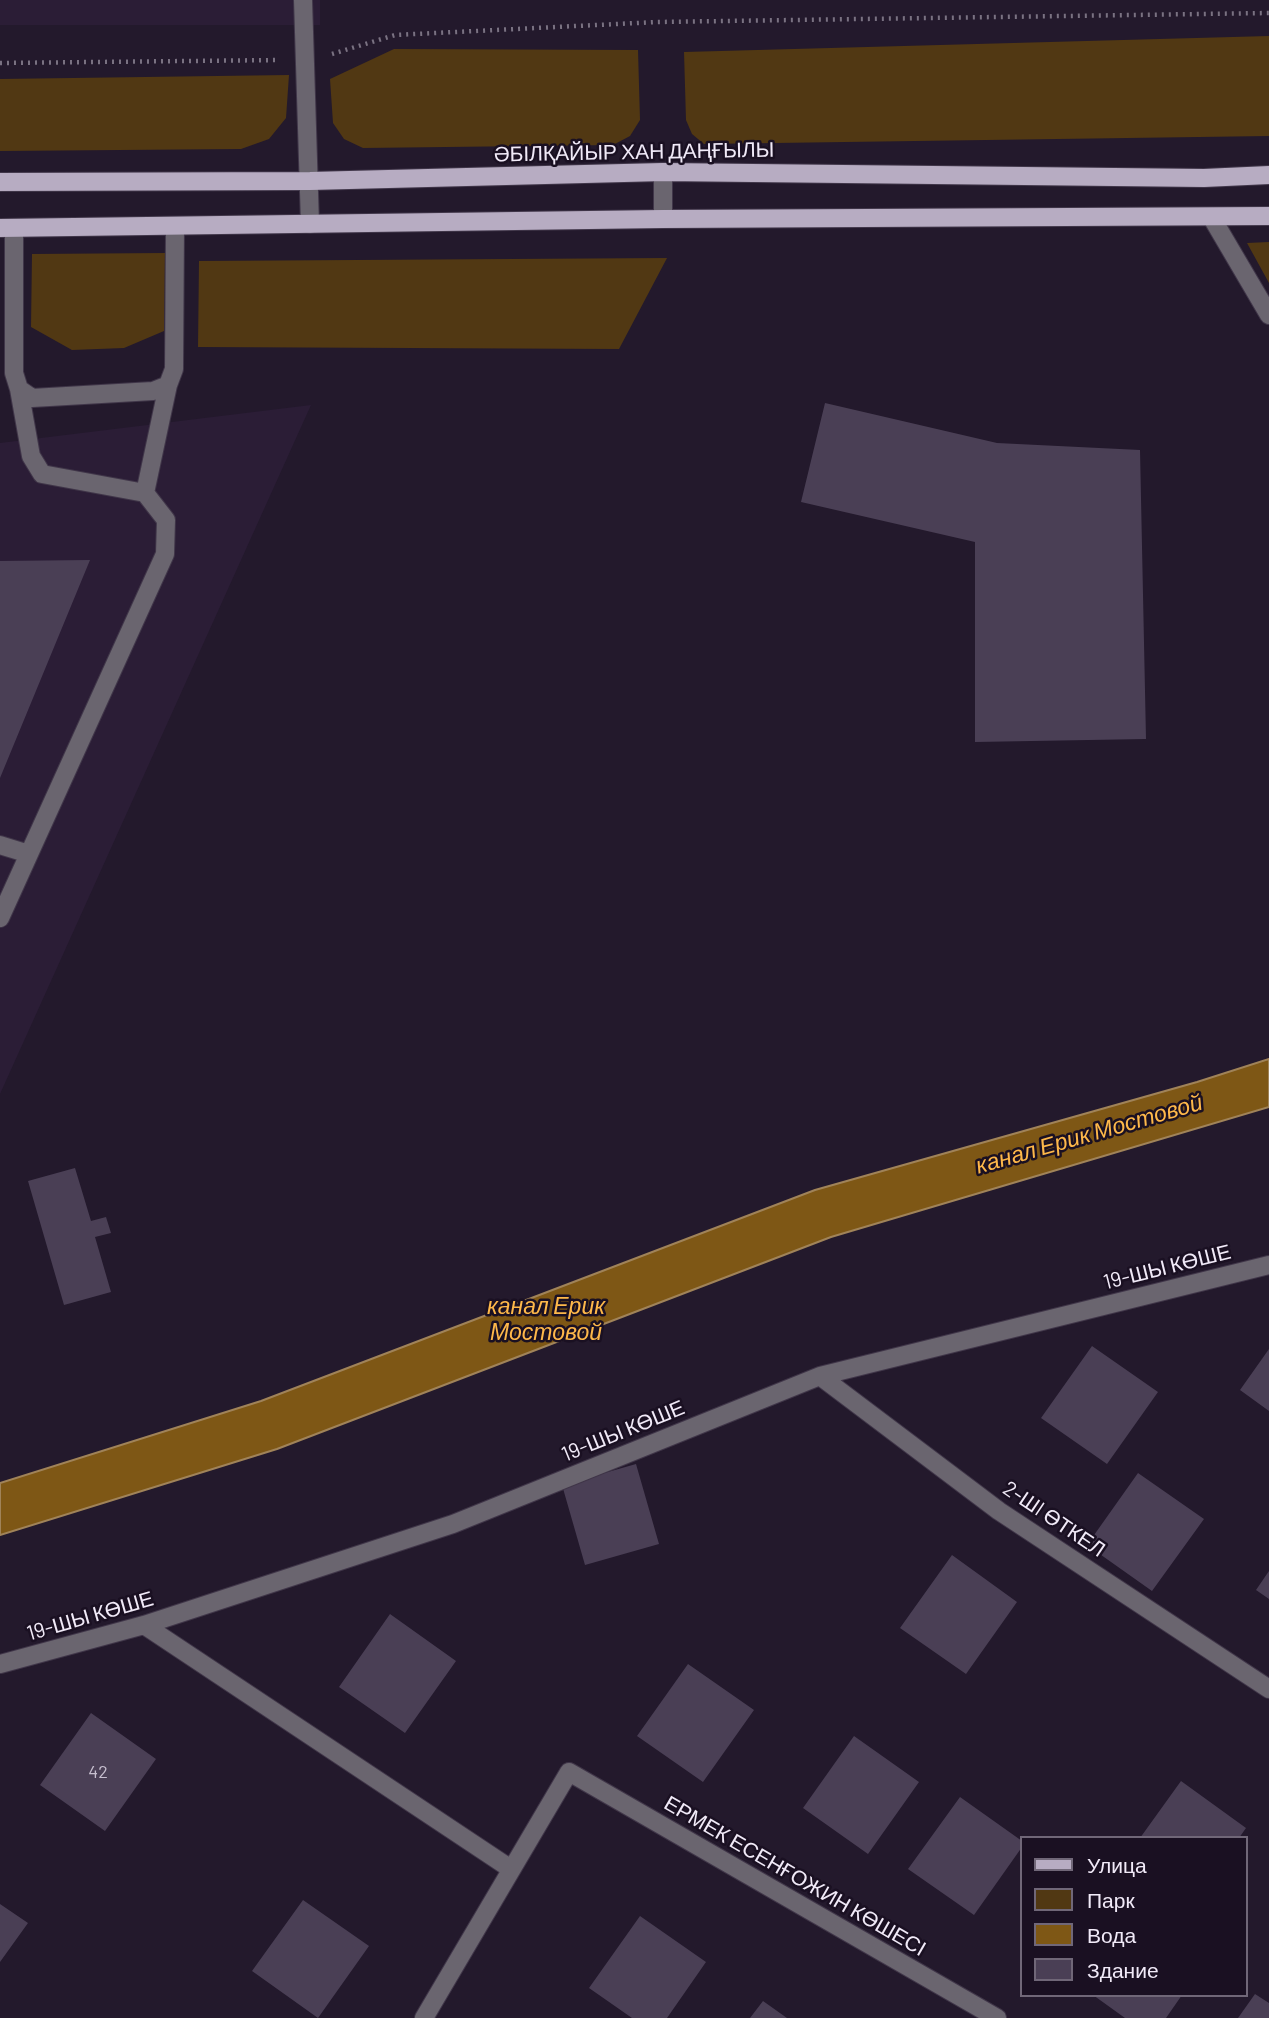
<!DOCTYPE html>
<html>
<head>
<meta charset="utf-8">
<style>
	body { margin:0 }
	#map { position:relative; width:1269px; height:2018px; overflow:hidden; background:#23192c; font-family:Barlow,sans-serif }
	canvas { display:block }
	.legend { position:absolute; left:1020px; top:1836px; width:228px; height:161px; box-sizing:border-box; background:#1a1022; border:2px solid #706778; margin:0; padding:9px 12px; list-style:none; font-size:21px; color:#f1eaf8 }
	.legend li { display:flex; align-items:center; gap:14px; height:35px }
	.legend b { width:35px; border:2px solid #706778 }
</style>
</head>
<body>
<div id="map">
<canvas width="1269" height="2018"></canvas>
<ul class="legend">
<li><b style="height:9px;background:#b7acc2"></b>Улица</li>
<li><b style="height:19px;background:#513813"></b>Парк</li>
<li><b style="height:19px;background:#7e5715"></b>Вода</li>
<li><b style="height:19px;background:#4a3f55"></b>Здание</li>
</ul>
</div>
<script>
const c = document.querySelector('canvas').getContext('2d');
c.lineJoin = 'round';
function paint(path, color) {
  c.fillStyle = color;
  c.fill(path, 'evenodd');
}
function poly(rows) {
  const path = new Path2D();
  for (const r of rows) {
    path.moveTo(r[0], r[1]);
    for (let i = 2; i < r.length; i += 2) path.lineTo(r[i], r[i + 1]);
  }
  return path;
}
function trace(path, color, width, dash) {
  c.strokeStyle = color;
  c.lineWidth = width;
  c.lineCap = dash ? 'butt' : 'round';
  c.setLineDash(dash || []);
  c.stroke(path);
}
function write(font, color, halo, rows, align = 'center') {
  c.font = font + ' Barlow,sans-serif';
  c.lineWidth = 5;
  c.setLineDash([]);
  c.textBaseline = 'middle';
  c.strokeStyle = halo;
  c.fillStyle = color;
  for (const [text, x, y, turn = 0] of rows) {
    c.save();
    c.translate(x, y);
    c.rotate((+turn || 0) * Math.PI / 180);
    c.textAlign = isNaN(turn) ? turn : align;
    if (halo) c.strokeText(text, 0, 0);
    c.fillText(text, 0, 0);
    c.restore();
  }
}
const built = poly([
	[0,0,320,0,320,25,0,25],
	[311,405,0,1094,0,443]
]);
const green = poly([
	[1269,36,1269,136,704,144,692,134,686,120,684,52],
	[394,49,638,50,640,120,630,136,613,145,363,148,344,139,333,123,330,79],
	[289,75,286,118,269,139,241,149,0,151,0,79],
	[1269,242,1269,283,1247,243],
	[165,253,164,331,124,348,72,350,31,327,32,254],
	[667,258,619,349,198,347,199,261]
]);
const water = poly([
	[1269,1059,1269,1107,831,1237,277,1449,0,1535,0,1483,261,1401,815,1190,1197,1082,1269,1059]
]);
const building = poly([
	[825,403,997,443,1140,450,1146,739,975,742,975,542,801,502],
	[90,560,0,778,0,561],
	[75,1168,91,1221,106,1217,111,1233,95,1237,111,1292,64,1305,28,1181],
	[1092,1346,1158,1392,1107,1464,1041,1418],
	[1269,1349,1269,1411,1240,1390],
	[636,1464,659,1544,585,1565,562,1485],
	[1138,1473,1204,1519,1152,1591,1087,1545],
	[952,1555,1017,1602,966,1674,900,1628],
	[1269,1571,1269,1599,1256,1590],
	[390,1614,456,1661,405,1733,339,1687],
	[688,1664,754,1710,703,1782,637,1736],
	[91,1713,156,1759,105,1831,40,1785],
	[854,1736,919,1782,868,1854,803,1808],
	[1181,1781,1246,1828,1239,1838,1140,1838],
	[960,1797,1022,1841,1022,1847,974,1915,908,1869],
	[303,1900,369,1946,318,2018,252,1971],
	[0,1904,28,1923,0,1962],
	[640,1916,706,1962,667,2018,632,2018,589,1988],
	[1255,1994,1269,2003,1269,2018,1238,2018],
	[1093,1995,1182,1995,1166,2018,1125,2018],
	[763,2001,787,2018,750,2018]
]);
const path = poly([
	[332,54,395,35,657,22,1269,13],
	[0,63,280,60]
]);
const minor = poly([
	[303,0,310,224],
	[663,172,663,219],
	[1212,218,1269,315],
	[14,228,14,373,19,389,32,398,153,391,168,385,174,369,175,227],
	[145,493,168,385],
	[0,845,29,854],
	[0,918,165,554,166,520,145,493,42,474,31,456,19,389],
	[820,1376,999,1511,1269,1689],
	[144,1625,511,1869],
	[0,1664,144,1625,453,1524,820,1376,1269,1265],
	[424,2018,569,1772,997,2018]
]);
const major = poly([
	[0,182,310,181,663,172,1204,178,1269,175],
	[0,228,663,219,1269,216]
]);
const numberNames = [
	["42",98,1772]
];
const streetNames = [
	["ӘБІЛҚАЙЫР ХАН ДАҢҒЫЛЫ",634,152,-1],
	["19-ШЫ КӨШЕ",1167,1267,-14],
	["19-ШЫ КӨШЕ",623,1431,-22],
	["2-ШI ӨТКЕЛ",1054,1519,34],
	["19-ШЫ КӨШЕ",90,1616,-16],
	["ЕРМЕК ЕСЕНҒОЖИН КӨШЕСІ",795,1876,30]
];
const waterNames = [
	["канал Ерик Мостовой",1089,1134,-16],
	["канал Ерик",546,1306],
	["Мостовой",546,1332]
];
paint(built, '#2b1d36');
paint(green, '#513813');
paint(water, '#7e5715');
trace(water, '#a08359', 2);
paint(building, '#4a3f55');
trace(minor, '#403649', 20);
trace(major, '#403649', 20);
trace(path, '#7a7282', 4.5, [2, 5]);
trace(minor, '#6a656f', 18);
trace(major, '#b7acc2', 18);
write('18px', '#c7bfcf', null, numberNames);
write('21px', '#f1eaf8', '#1a1022', streetNames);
write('italic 23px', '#feb84a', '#1a1022', waterNames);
</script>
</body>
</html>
